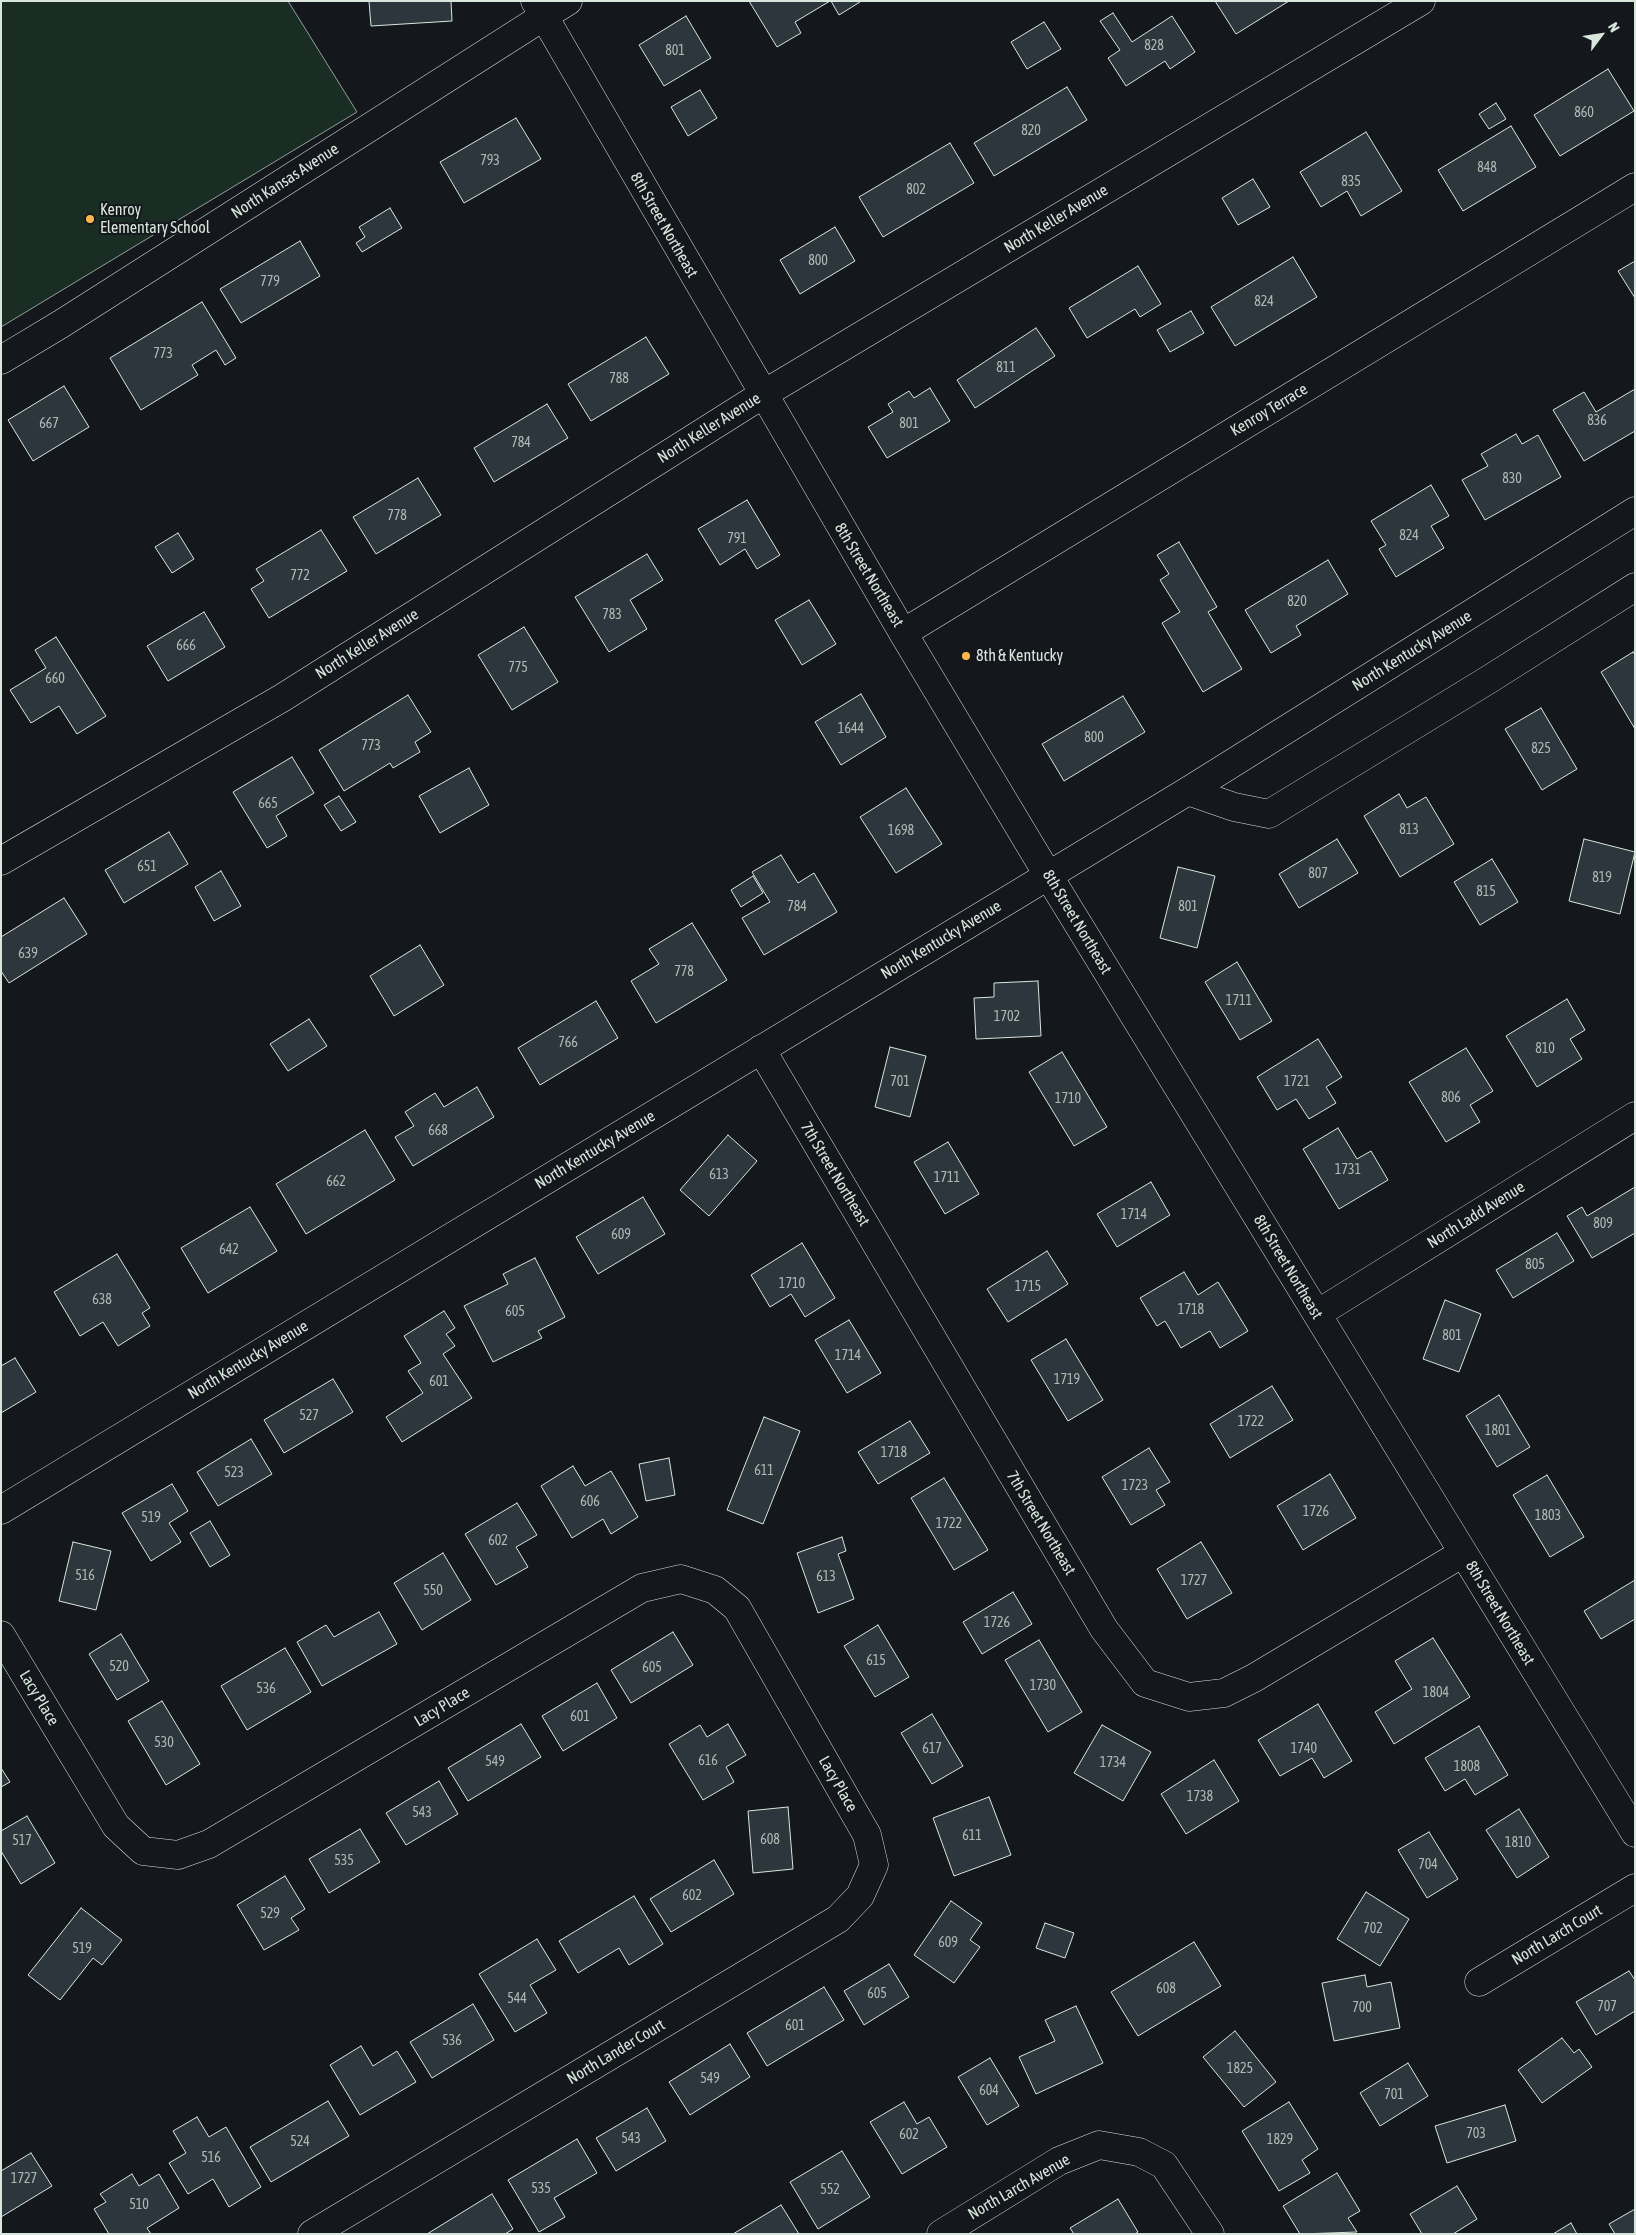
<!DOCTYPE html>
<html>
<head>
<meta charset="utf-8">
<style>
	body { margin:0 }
	#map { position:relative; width:1636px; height:2235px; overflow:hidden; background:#14181c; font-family:"Asap Condensed",sans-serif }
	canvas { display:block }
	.frame { position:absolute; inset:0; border:2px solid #d8e6dc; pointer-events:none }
	.north { position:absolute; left:1576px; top:10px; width:50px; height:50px; -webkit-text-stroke:4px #14181c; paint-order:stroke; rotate:59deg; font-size:14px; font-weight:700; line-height:20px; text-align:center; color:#d8e6dc }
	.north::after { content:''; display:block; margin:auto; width:18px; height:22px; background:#d8e6dc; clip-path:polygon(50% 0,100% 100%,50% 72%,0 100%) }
</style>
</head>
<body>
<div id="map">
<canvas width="1636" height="2235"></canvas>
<div class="frame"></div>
<div class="north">N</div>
</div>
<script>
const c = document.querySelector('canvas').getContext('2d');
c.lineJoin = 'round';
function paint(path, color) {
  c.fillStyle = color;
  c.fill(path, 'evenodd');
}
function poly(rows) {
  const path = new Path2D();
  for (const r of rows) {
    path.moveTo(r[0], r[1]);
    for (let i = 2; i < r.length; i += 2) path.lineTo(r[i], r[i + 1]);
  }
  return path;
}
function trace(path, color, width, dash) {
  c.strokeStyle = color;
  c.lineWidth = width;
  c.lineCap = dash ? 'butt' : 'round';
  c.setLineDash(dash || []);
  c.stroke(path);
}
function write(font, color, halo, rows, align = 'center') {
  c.font = font + ' "Asap Condensed",sans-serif';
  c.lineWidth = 4;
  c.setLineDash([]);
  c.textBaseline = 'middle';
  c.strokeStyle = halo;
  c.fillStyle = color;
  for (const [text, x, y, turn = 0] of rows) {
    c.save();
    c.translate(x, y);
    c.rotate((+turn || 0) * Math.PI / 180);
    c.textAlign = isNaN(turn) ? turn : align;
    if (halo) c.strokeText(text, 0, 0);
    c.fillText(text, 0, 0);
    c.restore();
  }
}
const green = poly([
	[1,1,288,1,357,112,1,327,1,1]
]);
const building = poly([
	[369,1,451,1,452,21,371,26,369,1],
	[749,1,830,1,795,22,801,33,777,47,749,1],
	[831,1,860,1,860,2,839,15,831,1],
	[1215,1,1289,1,1236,34,1215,1],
	[1113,13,1132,42,1172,16,1195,52,1170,69,1165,61,1126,86,1108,58,1120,50,1100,21,1113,13],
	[686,16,711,58,664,86,639,45,686,16],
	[1044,22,1061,49,1027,69,1011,42,1044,22],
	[1608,69,1634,111,1560,156,1534,115,1608,69],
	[1067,87,1087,120,994,176,974,143,1067,87],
	[700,90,717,118,688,136,671,107,700,90],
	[1496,103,1506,119,1489,129,1479,114,1496,103],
	[516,118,541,159,464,203,440,162,516,118],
	[1511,126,1536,167,1463,211,1438,170,1511,126],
	[1366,132,1402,191,1361,216,1347,191,1321,207,1300,172,1366,132],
	[950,143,974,183,883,237,859,197,950,143],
	[1253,179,1270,207,1238,225,1222,198,1253,179],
	[390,208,402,228,362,252,356,243,365,237,359,227,390,208],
	[835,227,855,261,800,294,780,260,835,227],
	[300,241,320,276,241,323,220,289,300,241],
	[1293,257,1317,297,1235,346,1211,307,1293,257],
	[1635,261,1635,298,1618,271,1635,261],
	[1138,266,1161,304,1140,317,1135,309,1087,338,1069,308,1138,266],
	[202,302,236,358,225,365,216,350,192,365,198,375,141,410,110,358,202,302],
	[1191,311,1204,333,1170,352,1157,330,1191,311],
	[1036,328,1055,356,975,408,957,380,1036,328],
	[646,337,669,374,591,421,568,384,646,337],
	[64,386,89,427,33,461,8,420,64,386],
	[930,388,950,421,887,458,868,427,893,412,888,404,909,391,914,398,930,388],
	[1635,389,1635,431,1584,461,1553,410,1584,392,1596,412,1635,389],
	[547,404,568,438,494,482,474,448,547,404],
	[1516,434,1522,444,1538,435,1561,477,1485,520,1462,480,1488,466,1481,454,1516,434],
	[418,478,441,515,376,554,353,517,418,478],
	[1431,485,1449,516,1431,526,1444,548,1396,577,1379,549,1386,545,1371,521,1431,485],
	[747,500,780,555,757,569,745,549,720,565,698,529,747,500],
	[321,530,347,571,269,618,251,589,264,581,256,569,321,530],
	[178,533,194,559,172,573,155,547,178,533],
	[1179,542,1217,607,1208,612,1242,669,1203,692,1162,623,1180,612,1160,580,1169,574,1157,555,1179,542],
	[647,554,663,580,630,600,647,629,609,652,575,597,647,554],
	[1328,560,1348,594,1296,626,1301,635,1271,653,1245,610,1328,560],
	[809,600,836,644,802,665,775,620,809,600],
	[204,612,225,647,168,681,147,646,204,612],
	[524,627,558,682,512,710,478,655,524,627],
	[56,637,106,716,77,734,59,706,31,723,10,690,46,668,35,650,56,637],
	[1633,652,1635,655,1635,729,1601,672,1633,652],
	[861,694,886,737,841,765,815,722,861,694],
	[408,695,431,732,415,742,420,752,393,768,390,763,344,791,319,750,408,695],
	[1123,696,1145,732,1064,781,1042,744,1123,696],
	[1541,708,1577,769,1542,790,1505,729,1541,708],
	[292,757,314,793,276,816,287,836,267,848,233,792,292,757],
	[469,768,489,805,440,833,419,796,469,768],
	[906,788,942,844,896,873,860,817,906,788],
	[1399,794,1407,808,1426,797,1454,844,1400,877,1364,816,1399,794],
	[339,796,356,822,341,831,324,805,339,796],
	[169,832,188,864,124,903,105,870,169,832],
	[1337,839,1358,873,1299,908,1279,874,1337,839],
	[1584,839,1635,852,1620,914,1569,901,1584,839],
	[781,855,798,883,814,873,837,912,764,955,742,918,770,902,752,872,781,855],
	[1492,859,1518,902,1480,925,1454,882,1492,859],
	[1178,867,1215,876,1197,948,1160,938,1178,867],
	[221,871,241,906,214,921,195,887,221,871],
	[753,876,763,893,741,907,731,890,753,876],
	[64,898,87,934,9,983,1,971,1,937,64,898],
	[692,923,727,980,656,1023,631,981,659,964,649,949,692,923],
	[420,945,444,985,394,1016,370,976,420,945],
	[1237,962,1272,1021,1240,1040,1205,982,1237,962],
	[1038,981,1041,1036,976,1039,974,998,994,997,994,983,1038,981],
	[1567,999,1585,1030,1570,1039,1582,1059,1537,1087,1506,1036,1567,999],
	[596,1001,618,1038,540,1085,518,1048,596,1001],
	[309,1019,327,1046,288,1071,270,1044,309,1019],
	[1318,1039,1342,1077,1326,1087,1336,1103,1309,1119,1296,1099,1277,1110,1257,1077,1318,1039],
	[890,1047,926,1056,910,1117,875,1107,890,1047],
	[1466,1048,1493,1091,1470,1105,1480,1122,1446,1142,1409,1082,1466,1048],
	[1062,1052,1107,1127,1074,1146,1029,1072,1062,1052],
	[477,1087,494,1117,413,1166,395,1137,414,1126,405,1112,435,1093,444,1107,477,1087],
	[1338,1128,1357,1159,1371,1151,1388,1180,1339,1209,1303,1149,1338,1128],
	[365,1130,395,1180,306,1234,276,1184,365,1130],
	[728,1135,757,1161,709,1216,680,1190,728,1135],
	[948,1142,979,1194,945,1214,914,1162,948,1142],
	[1151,1182,1170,1215,1117,1247,1097,1214,1151,1182],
	[1635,1187,1635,1233,1592,1258,1567,1216,1582,1207,1587,1216,1635,1187],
	[643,1197,665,1234,598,1274,576,1237,643,1197],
	[250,1207,277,1251,208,1293,181,1248,250,1207],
	[1557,1233,1574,1261,1513,1298,1496,1270,1557,1233],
	[802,1243,835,1298,805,1317,791,1294,770,1307,751,1275,802,1243],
	[1047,1251,1068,1284,1008,1322,987,1289,1047,1251],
	[117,1254,150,1308,142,1313,150,1326,118,1346,103,1322,80,1336,54,1292,117,1254],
	[535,1258,565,1317,538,1331,542,1338,493,1362,464,1306,508,1284,503,1274,535,1258],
	[1184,1272,1198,1295,1218,1282,1248,1331,1220,1348,1210,1331,1181,1348,1165,1321,1157,1326,1140,1298,1184,1272],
	[1445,1300,1481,1314,1459,1372,1423,1359,1445,1300],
	[444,1311,455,1328,446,1334,455,1346,443,1354,472,1398,402,1442,386,1417,423,1393,408,1371,421,1363,404,1336,444,1311],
	[849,1320,881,1373,847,1393,815,1340,849,1320],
	[1066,1339,1103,1400,1068,1421,1031,1360,1066,1339],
	[15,1358,36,1392,1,1413,1,1366,15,1358],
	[333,1379,353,1412,284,1453,264,1420,333,1379],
	[1272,1386,1293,1420,1230,1458,1210,1424,1272,1386],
	[1499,1395,1530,1447,1497,1467,1466,1416,1499,1395],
	[764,1417,800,1431,763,1524,727,1510,764,1417],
	[910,1421,930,1453,878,1484,858,1452,910,1421],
	[251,1439,272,1474,218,1506,197,1472,251,1439],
	[1149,1448,1170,1482,1156,1490,1165,1505,1131,1525,1102,1477,1149,1448],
	[669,1458,675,1495,646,1501,639,1464,669,1458],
	[573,1466,585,1486,611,1471,638,1517,611,1534,603,1519,572,1538,541,1486,573,1466],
	[1330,1474,1356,1518,1303,1550,1277,1506,1330,1474],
	[1547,1475,1584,1537,1550,1557,1513,1495,1547,1475],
	[944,1478,988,1550,954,1570,911,1498,944,1478],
	[172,1484,188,1511,169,1523,181,1542,151,1561,122,1513,172,1484],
	[517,1503,537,1535,516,1547,528,1567,496,1585,465,1534,517,1503],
	[210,1521,230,1555,210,1567,190,1533,210,1521],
	[842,1537,846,1551,838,1554,854,1599,818,1613,797,1553,842,1537],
	[73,1542,111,1551,96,1610,59,1601,73,1542],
	[1201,1542,1232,1593,1187,1619,1157,1569,1201,1542],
	[443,1553,471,1600,422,1630,394,1583,443,1553],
	[1635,1580,1635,1619,1601,1639,1584,1611,1635,1580],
	[1013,1592,1032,1624,982,1654,963,1622,1013,1592],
	[379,1612,397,1644,322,1686,297,1642,326,1625,334,1637,379,1612],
	[878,1625,909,1677,875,1697,844,1646,878,1625],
	[673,1632,693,1665,631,1703,611,1670,673,1632],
	[121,1634,149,1681,117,1700,89,1654,121,1634],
	[1433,1638,1470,1697,1394,1744,1375,1712,1412,1689,1395,1661,1433,1638],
	[1039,1640,1082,1712,1048,1732,1005,1660,1039,1640],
	[285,1648,311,1692,247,1730,221,1686,285,1648],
	[597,1683,617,1718,563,1751,542,1716,597,1683],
	[162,1701,200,1764,166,1785,128,1721,162,1701],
	[1318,1704,1352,1761,1324,1778,1312,1758,1280,1776,1258,1740,1318,1704],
	[932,1714,963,1766,932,1784,901,1733,932,1714],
	[521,1724,541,1757,468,1801,448,1768,521,1724],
	[728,1724,746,1755,726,1767,734,1782,703,1800,669,1744,700,1725,707,1737,728,1724],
	[1102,1725,1151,1752,1123,1801,1074,1773,1102,1725],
	[1479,1726,1508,1775,1475,1795,1465,1779,1445,1791,1425,1758,1479,1726],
	[1214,1760,1239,1801,1186,1834,1161,1794,1214,1760],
	[1,1768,10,1782,1,1787,1,1768],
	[439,1781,458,1814,406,1845,386,1813,439,1781],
	[989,1797,1011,1855,954,1876,933,1818,989,1797],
	[788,1807,793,1869,753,1873,748,1811,788,1807],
	[1519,1809,1549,1857,1517,1878,1486,1830,1519,1809],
	[27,1816,55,1863,21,1884,1,1851,1,1831,27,1816],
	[360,1829,380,1862,329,1893,309,1859,360,1829],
	[1429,1832,1458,1879,1427,1898,1398,1850,1429,1832],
	[714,1860,734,1894,671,1932,650,1899,714,1860],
	[285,1876,305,1909,291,1918,299,1930,264,1950,237,1905,285,1876],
	[1366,1892,1409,1919,1380,1966,1337,1939,1366,1892],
	[634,1896,663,1944,629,1965,619,1948,578,1973,559,1941,634,1896],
	[951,1901,982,1923,970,1940,980,1947,954,1983,914,1955,951,1901],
	[81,1908,122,1940,102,1965,93,1958,60,2000,28,1975,81,1908],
	[1045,1923,1074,1933,1065,1958,1036,1948,1045,1923],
	[537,1939,556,1970,530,1985,547,2013,515,2032,479,1974,537,1939],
	[1194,1942,1221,1986,1138,2036,1111,1992,1194,1942],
	[889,1964,909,1997,864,2025,844,1991,889,1964],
	[1629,1971,1635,1980,1635,2011,1596,2035,1576,2002,1629,1971],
	[1365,1975,1367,1987,1391,1982,1400,2028,1334,2041,1322,1983,1365,1975],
	[824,1987,844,2020,767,2066,747,2033,824,1987],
	[473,2004,494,2040,432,2078,410,2042,473,2004],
	[1076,2006,1103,2063,1036,2094,1019,2057,1055,2041,1045,2020,1076,2006],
	[1235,2031,1276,2082,1244,2107,1203,2057,1235,2031],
	[1562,2038,1574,2053,1579,2049,1592,2067,1542,2103,1518,2070,1562,2038],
	[730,2044,750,2077,690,2115,669,2082,730,2044],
	[361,2046,373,2066,397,2051,416,2082,360,2115,330,2065,361,2046],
	[990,2058,1019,2106,987,2125,958,2077,990,2058],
	[1408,2063,1428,2096,1380,2126,1360,2093,1408,2063],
	[328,2101,349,2136,271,2182,250,2147,328,2101],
	[904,2102,917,2124,929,2117,947,2147,902,2174,870,2122,904,2102],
	[1289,2102,1318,2149,1302,2160,1310,2173,1279,2191,1242,2131,1289,2102],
	[1505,2105,1516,2141,1447,2163,1435,2126,1505,2105],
	[647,2108,666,2141,616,2171,596,2138,647,2108],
	[197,2117,209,2137,226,2127,261,2187,229,2207,213,2179,188,2194,169,2163,186,2153,173,2131,197,2117],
	[577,2139,597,2173,554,2198,565,2217,539,2232,508,2180,577,2139],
	[842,2151,870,2197,818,2229,790,2182,842,2151],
	[31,2153,52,2186,1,2217,1,2171,31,2153],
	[1337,2173,1360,2211,1348,2218,1357,2232,1300,2234,1283,2206,1337,2173],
	[132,2174,139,2186,159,2174,179,2208,147,2228,151,2234,109,2234,94,2209,106,2202,100,2194,132,2174],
	[1457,2186,1477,2219,1453,2234,1422,2234,1410,2214,1457,2186],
	[492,2194,513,2229,505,2234,427,2234,492,2194],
	[1118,2199,1138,2232,1135,2234,1074,2234,1070,2228,1118,2199],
	[781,2205,799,2234,733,2234,781,2205],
	[1635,2209,1635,2234,1615,2234,1609,2224,1635,2209],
	[1571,2223,1577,2234,1553,2234,1571,2223]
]);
const minor = poly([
	[535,1,903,633,1048,875,1635,1833],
	[1,360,61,324,568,1],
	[903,633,1635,187],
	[1188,791,1234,807,1269,814,1488,680,1635,587],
	[1,861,282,698,762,395,1421,1],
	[761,1049,1104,1629,1145,1683,1189,1697,1224,1693,1254,1678,1463,1553],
	[1317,1314,1635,1116],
	[1,1635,116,1826,143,1851,178,1855,209,1844,642,1588,681,1579,715,1590,737,1608,867,1835,874,1865,860,1896,838,1919,312,2234],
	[1479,1982,1635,1888],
	[941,2234,1059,2161,1099,2145,1139,2152,1164,2165,1210,2234]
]);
const major = poly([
	[1,1510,1188,791,1635,511]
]);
const markers = [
	[90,219,5,"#ffb74d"],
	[966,656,5,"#ffb74d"]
];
const numberNames = [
	["828",1154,46],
	["801",675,51],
	["860",1584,113],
	["820",1031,131],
	["793",490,161],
	["848",1487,168],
	["835",1351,182],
	["802",916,190],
	["800",818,261],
	["779",270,282],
	["824",1264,302],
	["773",163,354],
	["811",1006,368],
	["788",619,379],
	["836",1597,421],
	["667",49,424],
	["801",909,424],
	["784",521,443],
	["830",1512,479],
	["778",397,516],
	["824",1409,536],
	["791",737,539],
	["772",300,576],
	["820",1297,602],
	["783",612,615],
	["666",186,646],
	["775",518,668],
	["660",55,679],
	["1644",851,729],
	["800",1094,738],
	["773",371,746],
	["825",1541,749],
	["665",268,804],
	["813",1409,830],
	["1698",901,831],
	["651",147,867],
	["807",1318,874],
	["819",1602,878],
	["815",1486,892],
	["784",797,907],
	["801",1188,907],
	["639",28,954],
	["778",684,972],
	["1711",1239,1001],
	["1702",1007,1017],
	["766",568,1043],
	["810",1545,1049],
	["701",900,1082],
	["1721",1297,1082],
	["806",1451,1098],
	["1710",1068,1099],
	["668",438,1131],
	["1731",1348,1170],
	["613",719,1175],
	["1711",947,1178],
	["662",336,1182],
	["1714",1134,1215],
	["809",1603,1224],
	["609",621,1235],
	["642",229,1250],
	["805",1535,1265],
	["1710",792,1284],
	["1715",1028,1287],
	["638",102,1300],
	["1718",1191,1310],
	["605",515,1312],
	["801",1452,1336],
	["1714",848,1356],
	["1719",1067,1380],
	["601",439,1382],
	["527",309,1416],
	["1722",1251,1422],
	["1801",1498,1431],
	["1718",894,1453],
	["611",764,1471],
	["523",234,1473],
	["1723",1135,1486],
	["606",590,1502],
	["1726",1316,1512],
	["1803",1548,1516],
	["519",151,1518],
	["1722",949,1524],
	["602",498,1541],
	["516",85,1576],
	["613",826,1577],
	["1727",1194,1581],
	["550",433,1591],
	["1726",997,1623],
	["615",876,1661],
	["520",119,1667],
	["605",652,1668],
	["1730",1043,1686],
	["536",266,1689],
	["1804",1436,1693],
	["601",580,1717],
	["530",164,1743],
	["617",932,1749],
	["1740",1304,1749],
	["616",708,1761],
	["549",495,1762],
	["1734",1113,1763],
	["1808",1467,1767],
	["1738",1200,1797],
	["543",422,1813],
	["611",972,1836],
	["608",770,1840],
	["517",22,1841],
	["1810",1518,1843],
	["535",344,1861],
	["704",1428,1865],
	["602",692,1896],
	["529",270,1914],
	["702",1373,1929],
	["609",948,1943],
	["519",82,1949],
	["608",1166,1989],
	["605",877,1994],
	["544",517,1999],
	["707",1607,2007],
	["700",1362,2008],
	["601",795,2026],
	["536",452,2041],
	["1825",1240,2069],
	["549",710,2079],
	["604",989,2091],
	["701",1394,2095],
	["703",1476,2134],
	["602",909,2135],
	["543",631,2139],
	["1829",1280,2140],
	["524",300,2142],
	["516",211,2158],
	["1727",24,2179],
	["535",541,2189],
	["552",830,2190],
	["510",139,2205]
];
const streetNames = [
	["North Kansas Avenue",285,181,-33],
	["North Keller Avenue",1056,219,-31],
	["8th Street Northeast",664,225,60],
	["Kenroy Terrace",1269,410,-31],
	["North Keller Avenue",709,428,-32],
	["8th Street Northeast",869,575,59],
	["North Keller Avenue",367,644,-32],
	["North Kentucky Avenue",1412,651,-32],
	["8th Street Northeast",1077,922,59],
	["North Kentucky Avenue",941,940,-31],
	["North Kentucky Avenue",595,1150,-31],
	["7th Street Northeast",835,1174,59],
	["North Ladd Avenue",1476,1215,-32],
	["8th Street Northeast",1288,1267,59],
	["North Kentucky Avenue",248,1360,-31],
	["7th Street Northeast",1041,1523,59],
	["8th Street Northeast",1500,1613,59],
	["Lacy Place",39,1698,59],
	["Lacy Place",442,1707,-31],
	["Lacy Place",838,1784,60],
	["North Larch Court",1557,1935,-31],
	["North Lander Court",616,2052,-31],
	["North Larch Avenue",1019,2187,-30]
];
const poiNames = [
	["Kenroy",100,210],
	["Elementary School",100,228],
	["8th & Kentucky",976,656]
];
paint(green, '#1a2d24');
trace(green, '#939e99', 1);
paint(building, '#2c363c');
trace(building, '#d8e6dc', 1);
trace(minor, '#d8e6dc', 29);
trace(major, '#d8e6dc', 29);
trace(minor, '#14181c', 28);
trace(major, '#14181c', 28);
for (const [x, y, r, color] of markers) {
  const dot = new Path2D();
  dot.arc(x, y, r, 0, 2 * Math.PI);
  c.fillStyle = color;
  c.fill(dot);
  trace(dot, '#14181c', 2);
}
write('14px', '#adbab4', null, numberNames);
write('16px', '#d8e6dc', '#14181c', streetNames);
write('16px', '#d8e6dc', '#14181c', poiNames, 'left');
</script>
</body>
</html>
